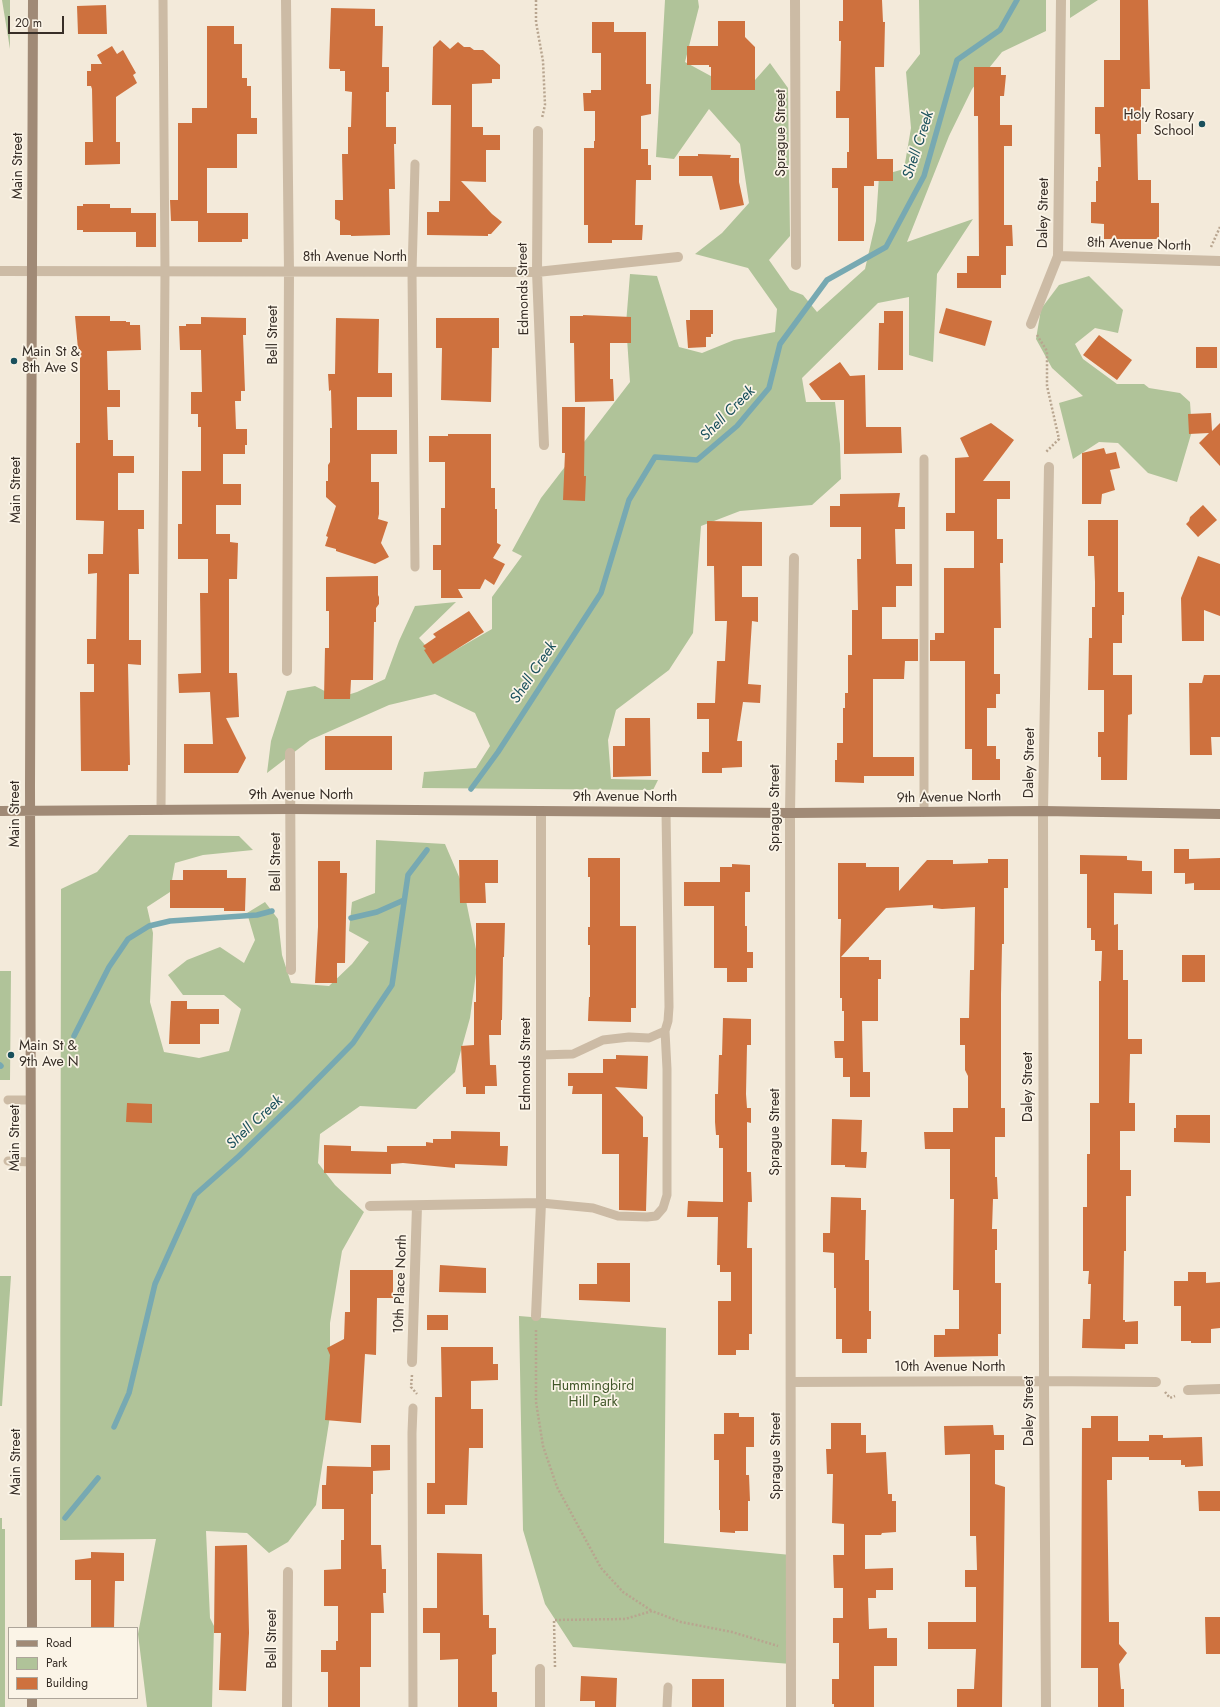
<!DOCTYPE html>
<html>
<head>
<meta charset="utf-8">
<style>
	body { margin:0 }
	#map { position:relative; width:1220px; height:1707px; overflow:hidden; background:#f3eada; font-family:Jost,sans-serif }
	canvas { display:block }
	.legend { position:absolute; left:8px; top:1627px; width:130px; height:72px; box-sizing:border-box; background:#fbf4e7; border:1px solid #ada59a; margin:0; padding:5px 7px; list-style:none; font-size:12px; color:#372e27 }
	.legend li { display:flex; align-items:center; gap:8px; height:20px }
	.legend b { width:20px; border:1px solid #ada59a }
	.scale { position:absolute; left:8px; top:16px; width:56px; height:18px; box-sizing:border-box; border:2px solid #372e27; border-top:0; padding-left:5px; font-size:12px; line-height:14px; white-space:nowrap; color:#372e27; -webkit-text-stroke:3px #fbf4e7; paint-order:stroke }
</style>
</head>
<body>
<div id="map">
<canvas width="1220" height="1707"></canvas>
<ul class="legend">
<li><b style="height:5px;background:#a08a76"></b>Road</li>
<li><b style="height:11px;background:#b0c399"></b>Park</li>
<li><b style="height:11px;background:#ce713e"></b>Building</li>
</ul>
<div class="scale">20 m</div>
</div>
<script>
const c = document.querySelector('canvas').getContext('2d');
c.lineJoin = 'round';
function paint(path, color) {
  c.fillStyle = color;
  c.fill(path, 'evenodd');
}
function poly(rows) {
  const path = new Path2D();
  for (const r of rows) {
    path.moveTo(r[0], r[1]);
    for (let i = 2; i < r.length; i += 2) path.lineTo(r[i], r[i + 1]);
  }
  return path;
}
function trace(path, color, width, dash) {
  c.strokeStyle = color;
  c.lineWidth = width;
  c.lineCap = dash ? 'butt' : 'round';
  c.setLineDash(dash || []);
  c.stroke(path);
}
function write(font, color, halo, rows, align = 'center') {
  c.font = font + ' Jost,sans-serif';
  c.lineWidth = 3.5;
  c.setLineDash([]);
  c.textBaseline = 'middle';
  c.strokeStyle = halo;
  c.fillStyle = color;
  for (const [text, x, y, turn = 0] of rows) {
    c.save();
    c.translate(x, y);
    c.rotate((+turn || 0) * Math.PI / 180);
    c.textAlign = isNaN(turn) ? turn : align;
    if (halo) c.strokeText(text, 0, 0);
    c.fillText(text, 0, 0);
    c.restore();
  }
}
const green = poly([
	[2,0,10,0,10,49],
	[665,0,698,0,699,7,685,62,720,81,748,88,770,63,788,88,790,236,769,260,790,290,803,295,817,312,865,269,876,221,879,176,904,169,911,128,906,72,920,54,919,0,1046,0,1046,31,1002,52,972,89,949,136,907,242,973,219,937,274,933,362,909,355,909,297,878,303,802,378,806,402,835,402,840,444,841,479,812,505,740,511,701,526,693,633,669,670,616,710,608,740,611,779,658,780,653,790,422,788,424,772,476,768,490,746,475,713,435,694,389,705,310,740,267,773,271,741,287,691,315,686,338,698,357,692,385,679,399,641,415,606,456,602,419,638,438,660,492,629,492,597,522,556,512,551,541,498,630,382,626,324,630,274,657,276,679,347,702,353,734,340,775,332,777,309,748,268,695,254,722,233,749,203,740,144,709,109,674,159,656,157],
	[1070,0,1098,0,1070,18],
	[1089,276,1123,310,1118,333,1095,328,1075,344,1083,359,1117,384,1144,384,1149,388,1180,393,1190,402,1192,431,1177,482,1148,473,1118,443,1099,442,1073,459,1059,403,1083,396,1052,368,1036,339,1041,309,1059,285],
	[129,835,239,836,253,850,203,855,175,863,170,892,147,907,153,933,150,1002,164,1052,199,1058,229,1051,241,1009,224,995,183,995,168,975,187,960,220,947,244,963,255,940,247,913,265,902,278,919,282,955,291,983,329,986,352,964,369,942,349,931,352,902,375,893,376,840,445,844,463,886,478,959,470,1018,455,1072,416,1109,360,1106,320,1134,318,1163,335,1185,364,1212,342,1251,330,1323,330,1416,316,1505,288,1542,269,1553,247,1533,206,1531,210,1618,214,1626,212,1707,147,1707,138,1634,156,1539,60,1540,61,889,97,872],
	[0,971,11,971,10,1080,0,1080],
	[0,1276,11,1276,2,1406,0,1406],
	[519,1316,666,1328,664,1543,791,1555,791,1664,573,1647,545,1604,523,1530],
	[0,1518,2,1518,2,1529,5,1529,5,1707,0,1707]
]);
const stream = poly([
	[471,789,498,752,601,593,629,500,655,457,697,460,737,426,769,388,780,344,827,280,886,247,924,176,957,60,1000,30,1017,0],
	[351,918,377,912,404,900],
	[74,1036,109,967,128,939,149,926,170,921,257,915,272,911],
	[0,1065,1,1066],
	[114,1427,129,1393,155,1284,195,1195,239,1156,296,1101,353,1043,392,985,408,875,427,850],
	[65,1518,98,1478]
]);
const building = poly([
	[843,0,882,0,883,22,885,22,884,67,875,67,877,159,893,159,893,181,874,181,874,186,864,186,864,241,838,241,838,188,832,188,832,168,847,168,847,152,849,152,849,118,836,118,836,91,840,91,841,41,839,41,839,21,843,21],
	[1120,0,1148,0,1150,89,1141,89,1141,134,1137,134,1138,180,1151,180,1151,203,1159,203,1159,239,1104,239,1104,224,1091,223,1091,202,1096,202,1096,181,1098,181,1098,167,1101,167,1100,134,1095,134,1095,107,1104,107,1104,60,1120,60],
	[106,5,107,34,78,34,77,6],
	[331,8,375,9,375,26,383,26,382,67,389,67,389,92,386,92,386,127,396,127,396,144,394,144,395,189,389,189,390,235,351,236,351,235,340,235,340,221,335,219,335,200,343,200,342,154,348,154,348,127,351,127,352,92,345,91,345,71,340,71,340,69,330,69,329,68],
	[718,21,745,21,745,37,755,47,755,90,711,90,711,67,709,67,709,65,687,65,687,46,718,46],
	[592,22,614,22,614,32,646,32,646,84,651,84,651,114,641,116,641,149,648,149,648,165,651,165,651,180,636,180,635,225,643,225,642,240,612,240,612,243,588,243,588,225,584,225,584,148,594,148,594,141,595,141,595,111,584,111,583,93,591,93,591,90,601,90,601,53,592,53],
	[207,26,234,26,234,44,242,44,242,78,247,78,247,86,251,86,251,118,257,118,257,134,237,134,237,168,207,168,207,213,248,213,248,239,242,239,242,242,198,242,198,221,171,221,170,200,178,200,178,123,192,123,192,108,207,108],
	[440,40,450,49,458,42,464,47,470,47,474,50,483,50,500,65,500,79,492,79,492,83,472,84,472,127,483,127,483,135,500,135,500,150,486,150,486,182,461,181,492,214,502,222,491,234,488,234,488,236,427,235,427,212,439,212,439,201,450,201,451,105,432,105,433,47],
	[112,46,117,54,123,50,136,73,133,75,137,83,116,97,116,142,120,142,120,164,85,165,85,142,93,142,92,89,91,86,87,86,87,71,91,71,91,64,102,64,97,55],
	[974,67,1001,67,1001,75,1006,75,1004,96,1000,96,1000,125,1012,125,1012,146,1004,146,1004,225,1012,225,1013,246,1006,246,1006,275,1001,275,1001,288,957,288,957,273,967,273,967,256,979,256,978,116,974,116],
	[698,154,731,155,730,158,739,158,739,182,744,205,720,210,712,176,679,176,679,156,698,156],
	[83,204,110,204,110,208,131,208,131,213,156,213,156,247,136,247,136,232,83,232,83,230,77,230,77,206,83,206],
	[946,308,992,321,985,346,939,333],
	[690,310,713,310,713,334,711,334,711,337,706,337,706,347,688,348,686,320,690,320],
	[884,311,903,311,903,370,878,370,879,323,884,323],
	[583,315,631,317,631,343,610,343,610,379,613,379,614,401,575,402,574,343,570,343,570,316,583,316],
	[75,316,110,316,110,321,126,321,126,322,130,322,130,325,140,325,141,350,107,351,108,390,120,390,120,407,107,407,108,440,113,440,113,456,134,456,134,473,118,473,118,510,144,510,144,529,138,529,139,574,129,574,129,640,141,640,141,665,128,664,130,765,128,765,128,771,81,771,80,692,94,692,94,664,87,664,87,639,96,639,97,573,88,574,88,554,103,554,104,521,76,520,76,443,80,443,80,349,78,349],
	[201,317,246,318,246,335,243,335,245,391,241,391,241,401,235,401,236,429,247,429,247,445,245,445,245,454,223,454,223,484,241,484,241,505,216,505,216,534,230,534,230,542,238,543,237,579,229,579,229,673,237,673,239,717,226,718,246,758,238,773,184,773,184,744,213,744,210,692,179,693,178,674,201,673,200,593,208,593,208,559,178,559,178,524,182,524,182,471,201,471,201,427,198,427,198,414,191,414,191,392,202,392,201,350,180,350,179,326,186,326,186,324,201,324],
	[336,318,379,319,378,373,392,373,392,397,357,397,357,430,397,430,397,454,371,454,371,482,379,482,379,514,378,519,388,522,381,543,389,557,375,564,336,551,336,549,325,546,328,537,326,536,336,506,326,497,326,481,328,481,328,465,330,462,330,428,332,428,331,390,329,391,328,374,335,374],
	[436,318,499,318,499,348,492,348,491,402,441,400,442,348,436,348],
	[1099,335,1132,360,1117,380,1083,355],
	[1196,347,1217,347,1217,368,1196,368],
	[840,362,850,376,865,375,866,427,901,427,902,453,844,454,844,400,821,400,809,384],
	[562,407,585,407,584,476,586,476,585,501,563,500,565,453,562,453],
	[1211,413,1212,431,1220,423,1220,466,1199,443,1209,433,1189,434,1188,414],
	[991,423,1014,440,983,481,1010,481,1010,499,997,499,997,539,1003,539,1003,563,1000,563,1001,628,994,628,994,674,1000,674,1000,694,996,694,996,708,987,708,987,746,996,746,996,759,1000,759,1000,780,972,780,972,749,965,749,965,661,930,661,930,640,935,640,935,633,944,633,944,568,974,568,974,531,946,531,946,513,955,513,955,458,969,457,960,438],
	[448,434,491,434,491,488,495,488,495,509,497,509,497,543,501,545,493,558,505,564,494,585,485,579,480,589,458,589,463,598,441,598,441,570,433,570,433,545,441,545,441,508,445,508,445,462,429,462,429,436,448,436],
	[1104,448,1106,454,1116,452,1120,468,1110,470,1115,490,1102,494,1101,504,1082,504,1082,453],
	[900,493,898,507,905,507,905,529,895,529,896,564,912,564,912,586,896,586,896,607,882,607,882,639,918,639,918,661,905,661,904,679,873,679,873,757,914,757,914,776,864,776,864,783,835,782,835,760,837,760,837,743,843,743,843,708,845,708,845,693,848,693,848,655,852,655,852,610,858,610,857,559,861,559,861,527,830,527,830,506,840,506,840,494],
	[1203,505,1217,520,1198,537,1186,524,1189,521,1190,517],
	[1088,520,1118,520,1118,592,1124,592,1124,615,1122,615,1122,643,1113,643,1113,675,1132,675,1132,714,1128,715,1127,780,1101,780,1101,757,1098,757,1098,732,1104,732,1104,690,1088,690,1089,638,1092,638,1092,607,1095,607,1095,582,1094,556,1088,556],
	[707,521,762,522,762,566,742,566,742,597,758,597,758,622,752,621,748,684,761,685,760,703,743,702,737,741,742,741,742,767,722,768,722,773,702,773,702,752,709,752,709,719,697,719,697,703,715,703,717,661,725,661,727,621,715,621,714,566,707,566],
	[1198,556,1220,564,1220,616,1204,610,1204,641,1182,641,1181,598],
	[378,576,378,595,379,597,379,604,376,608,376,622,374,622,373,680,351,680,350,699,324,699,325,648,329,648,329,611,326,611,326,577],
	[469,611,484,632,433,664,424,650,426,649,423,646,436,637,433,634],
	[1204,675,1220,675,1220,737,1211,737,1212,755,1190,755,1189,683,1202,683],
	[625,718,650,718,651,776,613,777,613,746,625,746],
	[325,736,392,736,392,770,325,770],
	[1174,849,1189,849,1189,859,1220,858,1220,890,1194,890,1194,883,1185,884,1185,873,1174,873],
	[1080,855,1127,856,1127,860,1142,861,1142,871,1152,871,1152,894,1114,893,1114,925,1118,924,1118,950,1123,950,1123,980,1128,980,1128,1039,1142,1039,1142,1054,1130,1054,1129,1103,1135,1103,1135,1131,1120,1131,1120,1170,1131,1170,1131,1196,1126,1196,1126,1251,1124,1251,1123,1320,1125,1320,1125,1322,1138,1321,1138,1344,1125,1344,1125,1349,1082,1348,1083,1319,1090,1319,1091,1284,1088,1284,1089,1271,1083,1271,1083,1207,1087,1207,1087,1154,1090,1154,1090,1103,1099,1103,1099,981,1101,981,1102,951,1095,951,1095,940,1091,940,1091,928,1087,928,1087,874,1080,874],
	[588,858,620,858,620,926,636,926,636,1008,631,1008,631,1022,588,1021,589,997,590,997,590,945,588,945,588,927,590,927,590,877,588,877],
	[988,859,1008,859,1008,888,1004,888,1004,944,1002,944,1001,994,1001,1108,1005,1108,1005,1137,995,1137,995,1177,997,1177,998,1199,993,1199,992,1229,997,1229,997,1250,995,1250,995,1283,1001,1283,1001,1334,998,1334,998,1356,934,1357,934,1335,945,1335,945,1329,959,1329,959,1290,953,1290,954,1199,950,1199,950,1149,925,1149,924,1132,953,1132,953,1108,968,1108,968,1076,965,1070,965,1045,960,1045,960,1018,969,1018,970,970,974,970,975,907,942,909,933,908,933,905,886,908,841,957,869,957,869,960,881,960,881,979,878,979,878,1021,862,1021,863,1072,870,1072,870,1097,850,1097,850,1077,843,1077,843,1058,835,1058,834,1041,844,1041,844,1011,842,1011,842,998,840,998,840,958,841,919,838,919,838,863,866,863,866,867,899,867,899,891,927,860,953,860,953,864,988,863],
	[459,860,498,860,498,883,485,883,486,903,460,903],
	[318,861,340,861,340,873,347,873,345,963,337,963,337,983,315,983,318,927],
	[732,864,750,865,750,892,745,892,745,926,747,926,747,952,753,952,753,968,747,968,747,982,727,982,727,968,714,968,714,906,684,906,684,882,720,882,720,867,732,867],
	[183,870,227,870,227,878,246,878,245,911,224,911,224,908,170,908,170,880,183,880],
	[476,923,505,923,504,957,503,957,502,1020,501,1020,501,1035,489,1035,490,1065,496,1065,497,1086,485,1086,485,1094,466,1094,466,1087,463,1087,461,1046,474,1045,474,1002,476,1002],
	[1182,955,1205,955,1205,982,1182,982],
	[171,1001,187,1001,187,1009,219,1009,219,1024,200,1024,200,1044,169,1044],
	[723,1018,751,1019,751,1045,747,1045,746,1094,747,1108,751,1108,751,1123,747,1122,747,1172,751,1172,752,1202,748,1202,747,1248,752,1248,752,1334,749,1334,749,1350,736,1350,736,1355,718,1355,718,1301,731,1301,731,1272,720,1272,720,1265,717,1265,718,1217,687,1217,688,1201,723,1202,723,1148,719,1148,719,1135,716,1135,715,1122,715,1094,718,1094,719,1055,722,1055],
	[616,1055,648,1056,647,1089,615,1087,643,1117,643,1137,648,1137,646,1211,619,1210,619,1154,602,1154,602,1094,572,1094,573,1086,568,1086,568,1073,603,1073,603,1059,616,1059],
	[127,1103,152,1104,152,1123,126,1122],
	[1176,1115,1210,1115,1210,1143,1174,1142,1174,1128,1176,1128],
	[832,1119,862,1120,861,1152,867,1152,866,1168,845,1167,845,1165,831,1165],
	[451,1131,500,1132,500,1146,508,1146,507,1166,455,1164,455,1168,403,1163,391,1164,391,1174,324,1173,324,1145,351,1146,351,1151,387,1152,387,1146,426,1146,426,1142,433,1143,433,1139,451,1139],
	[831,1197,861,1198,861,1210,866,1210,865,1260,869,1260,869,1311,871,1311,871,1339,867,1339,867,1353,842,1353,842,1339,836,1339,836,1288,834,1288,834,1253,823,1252,823,1233,830,1233],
	[597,1263,630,1263,630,1302,579,1300,579,1284,597,1284],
	[440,1265,486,1268,486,1293,439,1292],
	[350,1270,393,1270,393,1298,377,1298,376,1355,365,1354,361,1423,325,1420,330,1355,327,1348,344,1339,345,1312,350,1312],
	[1188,1272,1206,1272,1206,1283,1220,1282,1220,1328,1211,1329,1211,1343,1191,1343,1191,1341,1181,1341,1181,1306,1174,1306,1174,1281,1188,1281],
	[427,1315,448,1315,448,1330,427,1330],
	[441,1347,493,1347,493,1364,498,1364,498,1380,471,1381,471,1409,483,1409,483,1448,469,1448,467,1505,445,1505,445,1514,427,1514,427,1483,435,1483,435,1397,442,1397],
	[724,1413,739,1413,739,1417,754,1417,754,1447,746,1447,746,1475,749,1475,750,1501,748,1501,748,1531,735,1531,735,1533,720,1532,720,1510,719,1510,719,1460,714,1460,714,1434,724,1434],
	[1091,1416,1118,1416,1118,1441,1149,1441,1149,1435,1163,1435,1163,1438,1202,1437,1203,1466,1185,1467,1185,1465,1181,1465,1181,1460,1149,1460,1149,1457,1112,1457,1112,1480,1107,1480,1109,1622,1119,1622,1119,1644,1127,1653,1119,1664,1121,1689,1124,1689,1124,1707,1098,1707,1098,1668,1081,1668,1082,1428,1091,1428],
	[831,1423,861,1423,861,1435,866,1435,866,1453,886,1452,888,1494,892,1494,892,1501,896,1501,896,1532,882,1533,881,1535,865,1535,865,1569,893,1568,893,1590,876,1590,876,1598,868,1598,869,1629,887,1628,887,1638,897,1638,897,1666,874,1666,874,1707,834,1707,834,1704,832,1704,832,1679,839,1679,839,1643,833,1643,833,1618,843,1618,843,1588,834,1588,833,1555,844,1555,844,1524,832,1523,833,1474,827,1474,826,1449,831,1449],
	[993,1425,994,1435,1004,1435,1004,1450,995,1450,995,1484,1005,1487,1002,1707,957,1707,957,1689,974,1689,976,1649,928,1649,928,1622,976,1622,976,1587,965,1587,965,1570,977,1570,976,1536,970,1536,970,1454,945,1455,944,1426],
	[371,1445,390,1445,390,1470,373,1471,373,1494,371,1494,371,1545,381,1545,382,1569,386,1569,386,1593,383,1593,384,1613,371,1613,371,1667,360,1667,360,1707,328,1707,328,1672,321,1672,321,1650,336,1650,336,1641,338,1641,338,1606,324,1606,324,1570,341,1569,341,1540,344,1540,344,1509,322,1509,322,1485,326,1485,327,1466,371,1467],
	[1198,1491,1220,1491,1220,1511,1199,1511],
	[247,1545,249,1633,246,1691,219,1690,221,1633,214,1633,215,1546],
	[91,1552,124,1553,124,1581,115,1581,114,1628,91,1628,91,1580,75,1580,75,1560,91,1558],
	[437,1553,482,1554,483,1615,489,1615,489,1628,496,1628,496,1654,492,1655,492,1692,497,1692,497,1707,458,1707,458,1659,440,1660,440,1633,423,1633,423,1608,437,1608],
	[1205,1617,1220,1617,1220,1654,1206,1654],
	[581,1676,617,1678,616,1707,595,1707,595,1701,580,1701],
	[692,1679,724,1679,724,1707,692,1707]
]);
const path = poly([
	[536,0,536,22,543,61,545,105,542,118],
	[1211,247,1220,227],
	[1037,335,1047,351,1047,386,1059,439,1046,452],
	[536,1330,536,1402,543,1446,557,1487,601,1568,623,1592,652,1611],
	[412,1375,411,1387,417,1394],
	[1165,1392,1170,1398,1175,1396],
	[555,1667,554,1620,625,1619,652,1611,681,1622,732,1632,778,1646]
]);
const lane = poly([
	[415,164,412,272,415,567],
	[924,459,924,812],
	[161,810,165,272,163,0],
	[541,1055,573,1054,603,1040,629,1037,649,1038,665,1031],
	[8,1100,30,1100],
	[8,1161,31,1162],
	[541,1203,593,1208,618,1216,647,1217,656,1216,663,1208,667,1195,667,1069,665,1031,668,1021,669,1007,666,812],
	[413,1707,412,1433,413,1408],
	[667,1707,668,1687]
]);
const street = poly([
	[286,0,289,272,287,671],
	[795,0,796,265],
	[538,131,537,272,544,445],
	[1058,256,1220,261],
	[0,271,537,272,678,257],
	[1031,324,1058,256,1061,0],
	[290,753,291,970],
	[370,1206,541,1203],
	[536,1316,541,1203,541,811],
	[412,1362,417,1206],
	[791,1382,1044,1381,1156,1382],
	[1188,1390,1220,1389],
	[287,1707,288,1572],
	[540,1707,540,1669],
	[791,1707,790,813,794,558],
	[1046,1707,1044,1381,1043,811,1049,467]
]);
const secondary = poly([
	[0,811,290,809,790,813,1043,811,1220,814],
	[32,1628,30,784,33,0],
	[32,1698,32,1707]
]);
const markers = [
	[1202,124,4,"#1a505c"],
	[14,361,4,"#1a505c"],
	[11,1055,4,"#1a505c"]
];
const poiNames = [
	["Holy Rosary",1194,116,"right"],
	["School",1194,132,"right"],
	["Main St &",22,353],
	["8th Ave S",22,369],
	["Main St &",19,1047],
	["9th Ave N",19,1063]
];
const streetNames = [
	["Sprague Street",782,133,-90],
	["Main Street",19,166,-90],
	["Daley Street",1044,213,-89],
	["8th Avenue North",1139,245,2],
	["8th Avenue North",355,258],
	["Edmonds Street",524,289,-91],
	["Bell Street",274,335,-90],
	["Main Street",17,490,-90],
	["Daley Street",1030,763,-89],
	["9th Avenue North",301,796],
	["9th Avenue North",625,798],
	["9th Avenue North",949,798,-1],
	["Sprague Street",776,808,-90],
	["Main Street",16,814,-90],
	["Bell Street",277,862,-90],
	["Edmonds Street",527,1064,-90],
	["Daley Street",1029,1087,-90],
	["Sprague Street",776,1132,-90],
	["Main Street",16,1138,-90],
	["10th Place North",401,1284,-88],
	["10th Avenue North",950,1368],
	["Daley Street",1030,1411,-90],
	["Sprague Street",777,1456,-90],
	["Main Street",17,1462,-90],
	["Bell Street",273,1639,-90]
];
const parkNames = [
	["Hummingbird",593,1387],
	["Hill Park",593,1403]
];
const waterNames = [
	["Shell Creek",919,145,-72],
	["Shell Creek",728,414,-45],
	["Shell Creek",534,673,-56],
	["Shell Creek",255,1123,-43]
];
paint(green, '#b0c399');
trace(stream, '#77a9b2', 5.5);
paint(building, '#ce713e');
trace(path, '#b8a58f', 2.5, [2, 2]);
trace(lane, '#ccbba5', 9);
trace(street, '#ccbba5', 10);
trace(secondary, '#a08a76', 10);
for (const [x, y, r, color] of markers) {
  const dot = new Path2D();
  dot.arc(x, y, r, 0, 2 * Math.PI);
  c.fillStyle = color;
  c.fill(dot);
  trace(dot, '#fbf4e7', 1.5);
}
write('14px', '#372e27', '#fbf4e7', poiNames, 'left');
write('14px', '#372e27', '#fbf4e7', streetNames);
write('14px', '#415729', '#fbf4e7', parkNames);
write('italic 15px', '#1a505c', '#fbf4e7', waterNames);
</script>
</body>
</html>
